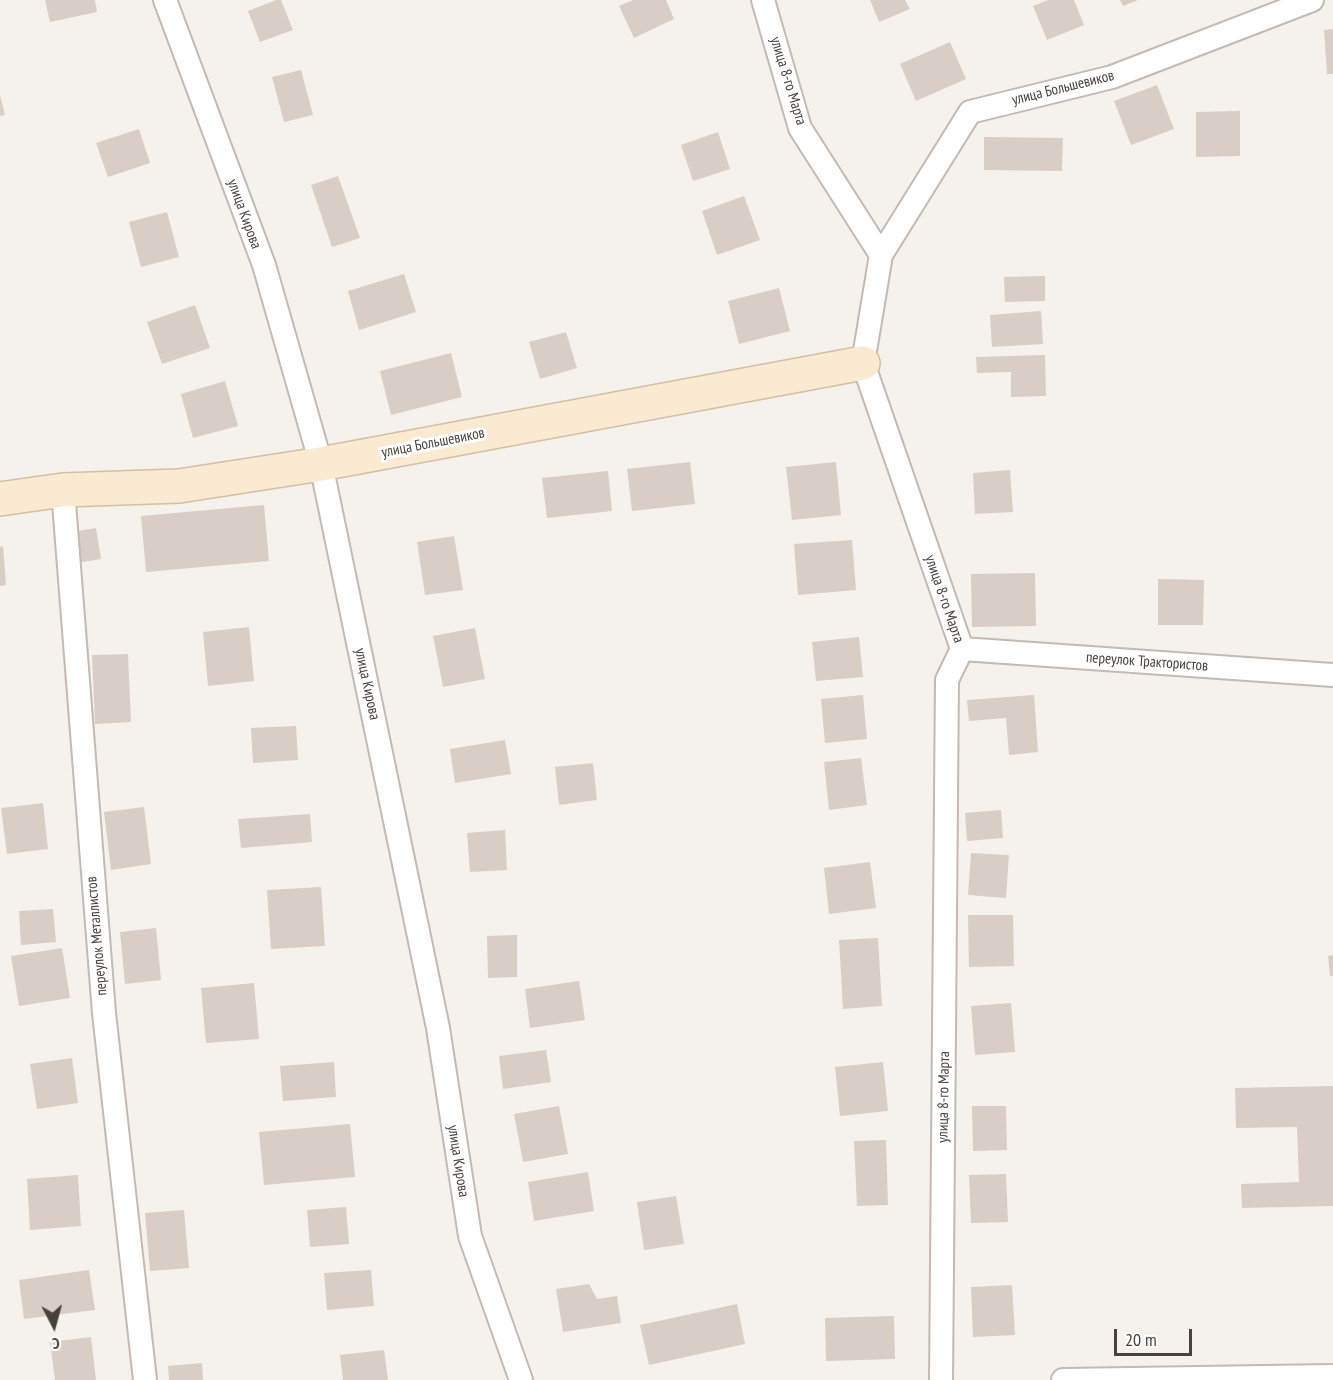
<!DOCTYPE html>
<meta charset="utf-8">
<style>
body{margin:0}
#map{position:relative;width:1333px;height:1380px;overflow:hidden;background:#f5f1ed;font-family:"PT Sans Narrow",sans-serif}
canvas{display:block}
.north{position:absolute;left:24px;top:1296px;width:60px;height:60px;-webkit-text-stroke:4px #fff;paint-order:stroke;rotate:174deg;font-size:16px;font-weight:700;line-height:24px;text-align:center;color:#49413b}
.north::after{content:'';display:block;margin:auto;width:21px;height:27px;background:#49413b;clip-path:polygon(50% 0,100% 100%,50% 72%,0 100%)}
.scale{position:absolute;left:1114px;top:1329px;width:78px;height:27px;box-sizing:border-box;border:3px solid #49413b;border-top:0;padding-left:8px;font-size:18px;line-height:21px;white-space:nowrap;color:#49413b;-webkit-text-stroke:4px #fff;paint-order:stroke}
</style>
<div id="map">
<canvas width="1333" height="1380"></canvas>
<div class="north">С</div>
<div class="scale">20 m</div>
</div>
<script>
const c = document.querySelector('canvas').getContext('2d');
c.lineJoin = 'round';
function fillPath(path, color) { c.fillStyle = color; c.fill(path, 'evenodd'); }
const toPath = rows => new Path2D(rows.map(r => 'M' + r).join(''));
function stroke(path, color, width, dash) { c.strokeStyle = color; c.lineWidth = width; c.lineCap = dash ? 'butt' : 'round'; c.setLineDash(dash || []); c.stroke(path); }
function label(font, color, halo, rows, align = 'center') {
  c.font = font + ' "PT Sans Narrow",sans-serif'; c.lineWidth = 6; c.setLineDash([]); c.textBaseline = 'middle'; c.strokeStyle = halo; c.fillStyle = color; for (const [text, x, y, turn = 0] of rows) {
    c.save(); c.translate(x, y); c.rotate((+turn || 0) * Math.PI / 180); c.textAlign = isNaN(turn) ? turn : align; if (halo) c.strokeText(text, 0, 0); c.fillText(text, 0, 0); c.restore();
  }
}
fillPath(toPath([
 [45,0,95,0,97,12,50,22],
 [276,0,281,0,293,30,260,42,248,11],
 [633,0,666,0,674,19,634,38,619,6],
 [870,0,905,0,910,9,879,22],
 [1048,0,1074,0,1084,25,1047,40,1033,6],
 [1120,0,1138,0,1123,6],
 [1333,29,1333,74,1327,74,1324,30],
 [950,42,966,79,916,101,900,64],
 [301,70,313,115,284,122,272,77],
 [1157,85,1174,129,1131,145,1114,101],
 [0,95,5,115,0,116],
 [1240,111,1240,156,1196,157,1196,112],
 [139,129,150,163,108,177,96,143],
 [718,132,730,169,693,181,681,145],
 [984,137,1063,138,1062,171,984,170],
 [338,176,360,238,332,247,311,185],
 [744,196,760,240,717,255,702,211],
 [167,212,179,257,141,267,129,222],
 [404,274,416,312,359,330,348,291],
 [1045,276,1045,301,1005,302,1004,277],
 [779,288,790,331,739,344,728,301],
 [195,305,210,348,162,364,147,322],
 [1041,311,1043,344,992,347,990,315],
 [566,332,577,368,540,379,529,342],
 [451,353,462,397,391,415,380,371],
 [1045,355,1046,396,1011,397,1011,372,977,373,976,357],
 [225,381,238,426,193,438,181,394],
 [690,462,695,504,632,511,627,469],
 [836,462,841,515,792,520,786,467],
 [1010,470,1013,512,975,514,973,473],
 [608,471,612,511,547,518,542,478],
 [264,505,269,561,146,572,141,516],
 [96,528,101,559,77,563,72,532],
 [454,536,463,590,425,595,417,542],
 [852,540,856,590,798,595,794,544],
 [3,546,6,585,0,586,0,547],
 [1035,573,1036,626,972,627,971,574],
 [1158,579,1204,580,1203,625,1158,625],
 [249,627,254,681,208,686,203,632],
 [475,628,485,679,443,687,433,636],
 [859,637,863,677,816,681,812,642],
 [128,654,131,722,95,724,92,655],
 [863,695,867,739,825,743,821,699],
 [1034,695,1038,752,1009,755,1006,718,969,721,967,700],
 [296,726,298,760,253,763,251,728],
 [505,740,511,774,455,783,450,749],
 [861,758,867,805,829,810,824,762],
 [593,763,597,800,559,805,555,767],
 [43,803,48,849,7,854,1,808],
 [144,807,151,864,111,870,104,812],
 [1001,810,1003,838,967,841,965,813],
 [310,814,312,842,241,848,238,819],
 [505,830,507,870,470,872,467,833],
 [971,853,1009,855,1006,898,968,895],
 [870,862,876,908,829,914,824,868],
 [321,887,325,946,271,949,267,890],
 [53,909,56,942,21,945,19,911],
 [968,915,1013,915,1014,966,969,967],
 [156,928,161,980,125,984,120,932],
 [517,935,517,977,488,978,487,936],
 [878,938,882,1006,843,1009,839,940],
 [62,948,70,998,19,1006,11,956],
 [1333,955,1333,976,1330,976,1328,956],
 [579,981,585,1020,530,1028,525,989],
 [254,983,259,1039,206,1043,201,988],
 [1011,1003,1015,1052,975,1055,971,1006],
 [546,1050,551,1082,503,1089,499,1056],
 [72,1058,78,1103,37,1109,30,1064],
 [334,1062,336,1097,283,1101,280,1066],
 [883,1062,888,1111,840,1116,835,1067],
 [1333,1086,1333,1206,1242,1208,1241,1184,1299,1182,1297,1127,1236,1128,1235,1088],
 [559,1106,568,1154,523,1162,514,1114],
 [972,1106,1006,1106,1007,1150,973,1151],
 [350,1124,355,1177,264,1185,259,1132],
 [886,1140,888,1205,857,1206,854,1141],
 [588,1172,594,1211,534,1221,528,1182],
 [1006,1174,1008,1222,971,1223,969,1175],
 [78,1175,81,1226,30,1230,27,1179],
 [676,1196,684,1244,644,1250,637,1202],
 [346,1207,349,1244,310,1247,307,1210],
 [184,1210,189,1268,150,1271,145,1213],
 [89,1270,95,1310,24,1319,19,1280],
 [371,1270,374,1306,327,1310,324,1273],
 [589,1284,597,1299,617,1296,621,1323,563,1332,556,1289],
 [1012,1285,1015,1335,973,1337,971,1287],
 [737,1304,745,1344,649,1365,640,1325],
 [894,1316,895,1359,826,1361,825,1318],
 [91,1337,96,1380,55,1380,50,1342],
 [384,1350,388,1380,343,1380,340,1355],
 [202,1363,203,1380,169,1380,168,1366]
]), '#d9cec6');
const street = toPath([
 [165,0,264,265,321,464,438,1028,470,1236,521,1380],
 [763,0,800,128,881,255,863,363,962,649,947,680,941,1380],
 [881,255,970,112,1112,77,1312,0],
 [63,490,104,1013,145,1380],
 [962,649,1333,675],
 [1063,1380,1333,1376]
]);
const secondary = toPath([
 [0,499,63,490,179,486,321,464,863,363]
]);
stroke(street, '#c3bab3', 26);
stroke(secondary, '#d3bfa3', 36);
stroke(street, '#fff', 22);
stroke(secondary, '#faead2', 33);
label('15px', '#49413b', '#fff', [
 ["улица 8-го Марта",788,81,73],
 ["улица Большевиков",1063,88,-14],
 ["улица Кирова",244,214,70],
 ["улица Большевиков",433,443,-11],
 ["улица 8-го Марта",944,599,71],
 ["переулок Трактористов",1147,662,4],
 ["улица Кирова",367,684,78],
 ["переулок Металлистов",97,936,-95],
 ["улица 8-го Марта",944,1097,-89],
 ["улица Кирова",458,1161,81]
]);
</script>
